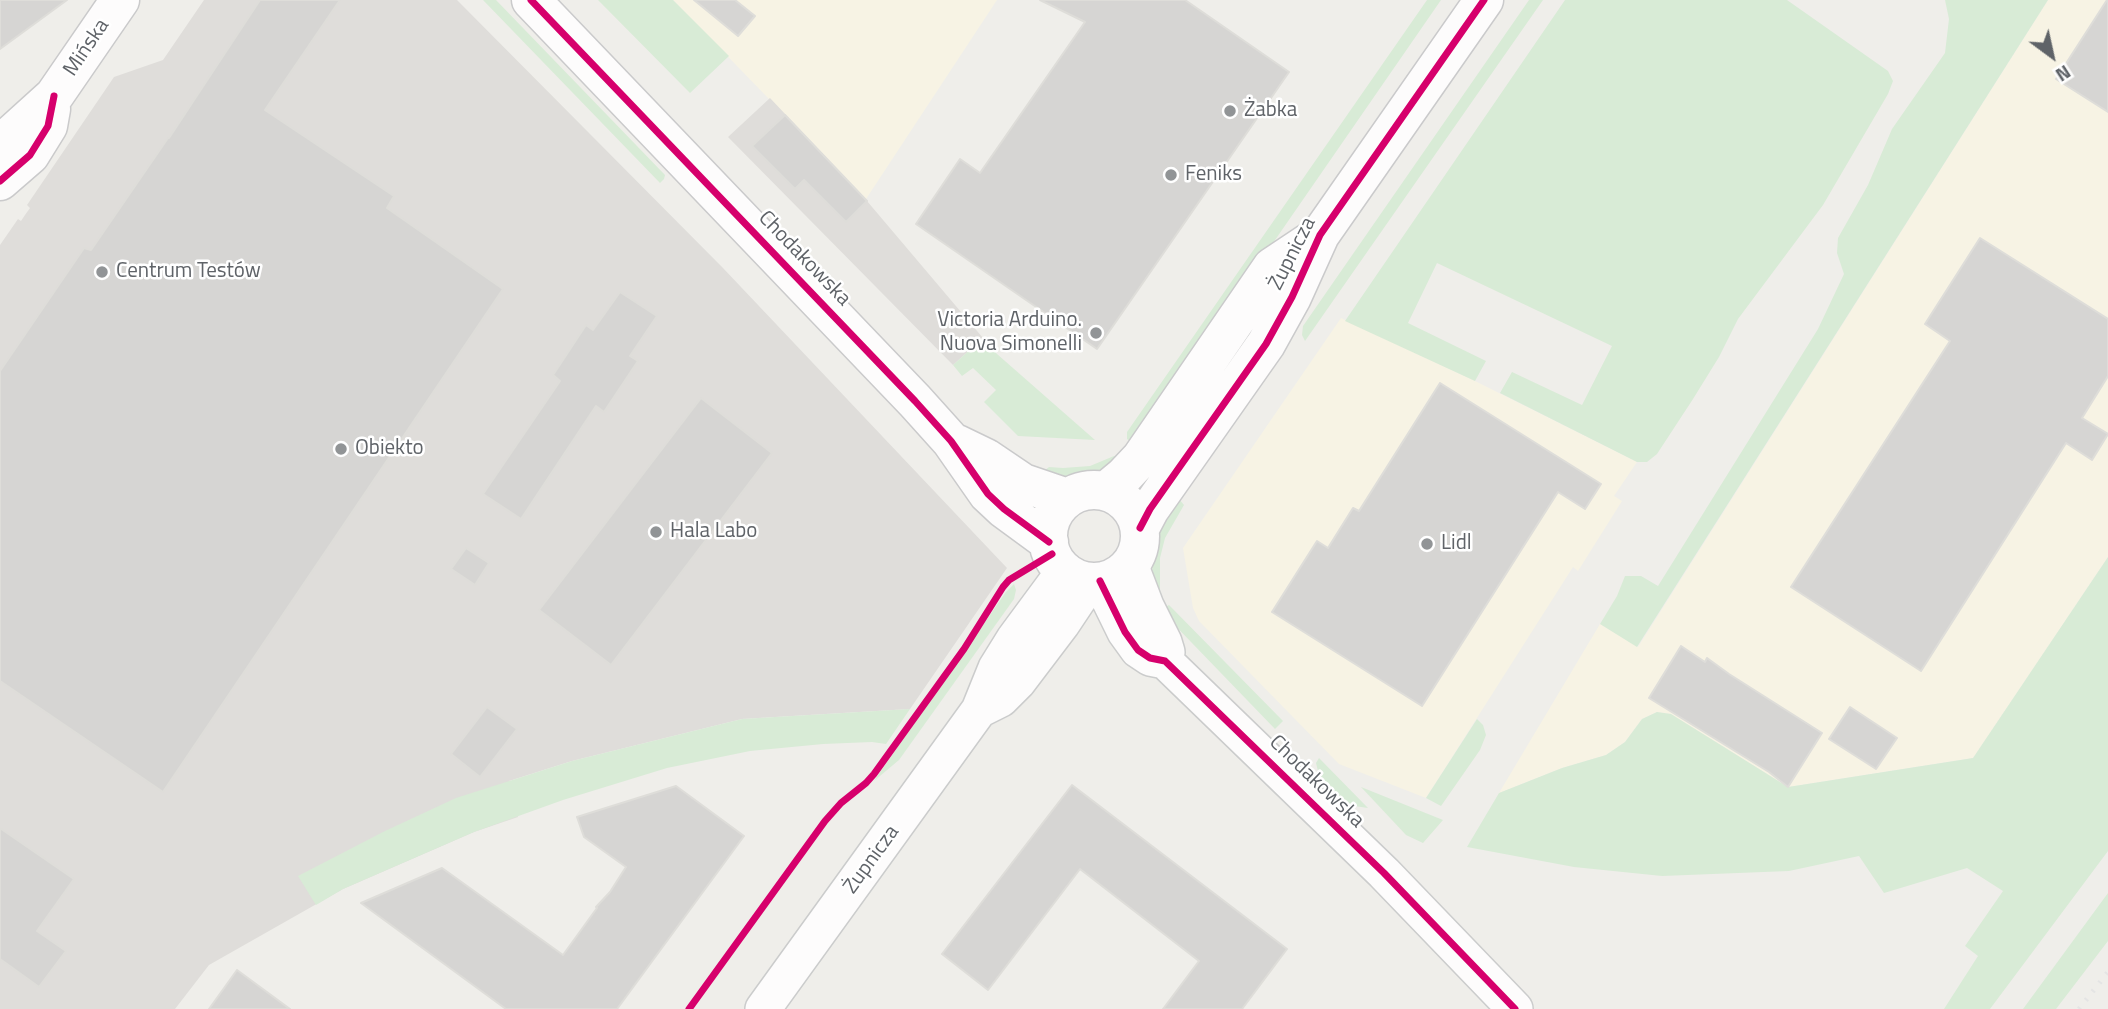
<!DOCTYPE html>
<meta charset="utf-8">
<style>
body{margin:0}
#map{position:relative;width:2108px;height:1009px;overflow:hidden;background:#efeeea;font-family:"Titillium Web",sans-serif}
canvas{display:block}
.north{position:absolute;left:2017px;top:21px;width:70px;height:70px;-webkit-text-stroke:5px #fff;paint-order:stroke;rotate:147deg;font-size:19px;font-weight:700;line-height:28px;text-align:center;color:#5f6368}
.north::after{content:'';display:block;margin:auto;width:24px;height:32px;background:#5f6368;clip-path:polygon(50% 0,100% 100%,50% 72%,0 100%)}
</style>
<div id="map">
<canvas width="2108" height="1009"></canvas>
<div class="north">N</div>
</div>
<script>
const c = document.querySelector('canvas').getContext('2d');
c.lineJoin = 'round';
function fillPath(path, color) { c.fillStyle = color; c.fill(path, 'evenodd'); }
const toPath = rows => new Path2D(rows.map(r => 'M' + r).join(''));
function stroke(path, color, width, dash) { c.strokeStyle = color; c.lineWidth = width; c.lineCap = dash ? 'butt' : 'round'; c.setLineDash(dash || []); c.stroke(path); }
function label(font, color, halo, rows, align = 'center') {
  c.font = font + ' "Titillium Web",sans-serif'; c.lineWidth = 5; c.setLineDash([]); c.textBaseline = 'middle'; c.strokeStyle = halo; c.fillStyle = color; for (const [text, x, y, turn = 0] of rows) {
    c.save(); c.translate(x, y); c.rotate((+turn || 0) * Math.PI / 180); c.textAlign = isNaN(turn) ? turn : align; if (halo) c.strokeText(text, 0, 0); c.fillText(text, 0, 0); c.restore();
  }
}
fillPath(toPath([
 [673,0,997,0,866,199],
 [2048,0,2108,0,2108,557,1984,742,1973,758,1788,787,1671,714,1657,712,1642,719,1625,742,1606,755,1562,768,1499,793,1600,624,1638,647],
 [1341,318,1475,381,1637,462,1614,496,1622,501,1578,571,1573,567,1426,798,1339,764,1199,621,1193,608,1183,548]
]), '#f7f3e4');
fillPath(toPath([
 [204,0,457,0,723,268,1007,568,910,709,742,719,572,761,509,781,518,817,474,832,343,889,209,965,175,1009,0,1009,0,245,18,219,21,221,25,215,30,208,27,205,114,77,163,60],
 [770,98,867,201,983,338,953,365,728,137]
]), '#dfddda');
fillPath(toPath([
 [483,0,496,0,665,175,664,179,660,183],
 [598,0,673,0,729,56,690,93],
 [1427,0,1441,0,1134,444,1127,439,1127,432],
 [1529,0,1543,0,1305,341,1302,335,1303,326],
 [1565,0,1787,0,1888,71,1893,81,1888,94,1823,205,1738,319,1719,357,1693,399,1657,454,1647,462,1637,462,1500,393,1512,372,1582,405,1612,346,1437,263,1408,323,1486,361,1475,381,1345,321],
 [1945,0,2048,0,1637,647,1600,624,1617,596,1625,576,1641,576,1658,586,1818,329,1844,274,1837,253,1838,238,1868,185,1892,129,1945,53,1949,19],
 [983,338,997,354,1095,440,1018,436,984,402,996,390,973,368,962,376,953,365],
 [1114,456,1119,457,1107,469,1094,473,1068,477,1043,472,1049,467,1063,468,1090,466],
 [1179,499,1184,505,1165,538,1160,558,1160,589,1153,593,1152,560,1155,543,1159,530],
 [2108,557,2108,851,1990,1009,1944,1009,1978,956,1965,946,2003,891,1967,868,1884,893,1859,856,1789,871,1662,876,1574,867,1467,847,1499,793,1562,768,1606,755,1625,742,1642,719,1657,712,1671,714,1788,787,1973,758],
 [1014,584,1016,590,1014,599,899,760,874,781,1006,592],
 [1169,605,1283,721,1275,729,1164,614,1161,609],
 [910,709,886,744,872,742,823,744,750,751,667,768,563,800,474,832,343,889,316,905,298,876,385,831,456,798,572,761,742,719],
 [1477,719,1483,725,1486,735,1480,750,1441,806,1426,798],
 [1319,758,1368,808,1348,805,1319,775,1316,763],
 [1361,787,1443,820,1423,843,1406,835],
 [2108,893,2108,941,2056,1009,2023,1009]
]), '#d8ebd6');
const building = toPath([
 [0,0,67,0,0,49,0,0],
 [260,0,340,0,265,110,394,196,387,208,503,289,163,792,0,681,0,371,84,248,91,250,168,138,169,138,260,0],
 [694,0,735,0,755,16,738,36,694,0],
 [1040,0,1185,0,1289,72,1097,349,916,224,960,159,980,173,1085,22,1040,0],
 [2107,0,2108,0,2108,112,2056,79,2107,0],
 [785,115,867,201,846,222,804,180,795,189,752,146,785,115],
 [1980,238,2108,319,2108,376,2082,418,2108,434,2092,460,2066,443,1921,671,1791,587,1950,341,1925,324,1980,238],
 [620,292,657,316,630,356,638,361,604,412,596,406,521,519,483,494,560,381,553,375,586,325,593,330,620,292],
 [1440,383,1601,484,1585,509,1558,492,1422,706,1272,612,1317,541,1328,548,1353,508,1359,511,1440,383],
 [701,398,772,453,611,665,539,610,701,398],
 [466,548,489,563,475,585,451,569,466,548],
 [1681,646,1705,662,1707,658,1729,674,1822,733,1788,787,1769,772,1649,698,1681,646],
 [487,707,517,729,480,777,451,754,487,707],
 [1850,707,1897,738,1876,769,1829,739,1850,707],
 [1072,785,1287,949,1242,1009,1163,1009,1199,961,1080,869,988,990,942,954,1072,785],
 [676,786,744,836,617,1009,506,1009,361,903,442,868,563,955,597,908,596,907,610,892,626,867,584,837,577,817,676,786],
 [0,828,74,879,37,931,66,951,39,987,0,959,0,828],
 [237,970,290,1009,209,1009,237,970]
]);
fillPath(building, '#d6d5d3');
stroke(building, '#deddd9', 2);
const street = toPath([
 [1130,564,1146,606,1164,642,1167,652,1165,661],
 [1100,581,1125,632,1138,650,1150,658,1165,661,1384,873,1515,1009],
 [979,710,1001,699,1018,682,1062,624,1090,582],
 [763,1009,979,710,996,668,1014,639,1065,570]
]);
const secondary = toPath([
 [531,0,915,401,951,441,988,494,1004,509,1049,542],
 [0,145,54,96,120,0],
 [0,181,30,155,48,126,51,109],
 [957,444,986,458,1023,483,1067,498],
 '1048 536a46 46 0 1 1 92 0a46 46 0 1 1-92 0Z',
 [1106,491,1124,476,1141,458,1272,267,1320,235],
 [1140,528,1150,509,1266,344,1292,297,1320,235,1484,0]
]);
stroke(street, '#cbcccc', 38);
stroke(secondary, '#cacacb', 41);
stroke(street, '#fdfcfc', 35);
stroke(secondary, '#fdfcfc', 38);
stroke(toPath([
 [2079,1009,2108,972]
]), '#e4e4e4', 5, [2, 9]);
stroke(toPath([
 [531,0,915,401,951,441,988,494,1004,509,1049,542],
 [0,181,30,155,48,126,54,96],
 [1140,528,1150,509,1266,344,1292,297,1320,235,1484,0],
 [1100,581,1125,632,1138,650,1150,658,1165,661,1384,873,1515,1009],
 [689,1009,825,821,841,803,866,783,874,774,964,649,1003,587,1009,580,1052,554]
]), '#d6006c', 7);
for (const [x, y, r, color] of [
 [1230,111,7,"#919496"],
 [1171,175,7,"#919496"],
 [102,272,7,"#919496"],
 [1096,333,7,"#919496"],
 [341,449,7,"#919496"],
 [656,532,7,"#919496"],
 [1427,544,7,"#919496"]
]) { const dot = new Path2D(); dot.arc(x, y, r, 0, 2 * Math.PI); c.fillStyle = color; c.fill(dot); stroke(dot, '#fff', 2.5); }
label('21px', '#5f6368', '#fff', [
 ["Mińska",87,48,-56],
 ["Żupnicza",1293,254,-63],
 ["Chodakowska",804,259,46],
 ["Chodakowska",1316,782,44],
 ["Żupnicza",872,860,-54]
]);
label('21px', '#5f6368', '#fff', [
 ["Żabka",1244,111],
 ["Feniks",1185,175],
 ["Centrum Testów",116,272],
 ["Victoria Arduino.",1082,321,"right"],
 ["Nuova Simonelli",1082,345,"right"],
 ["Obiekto",355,449],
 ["Hala Labo",670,532],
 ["Lidl",1441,544]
], 'left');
</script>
